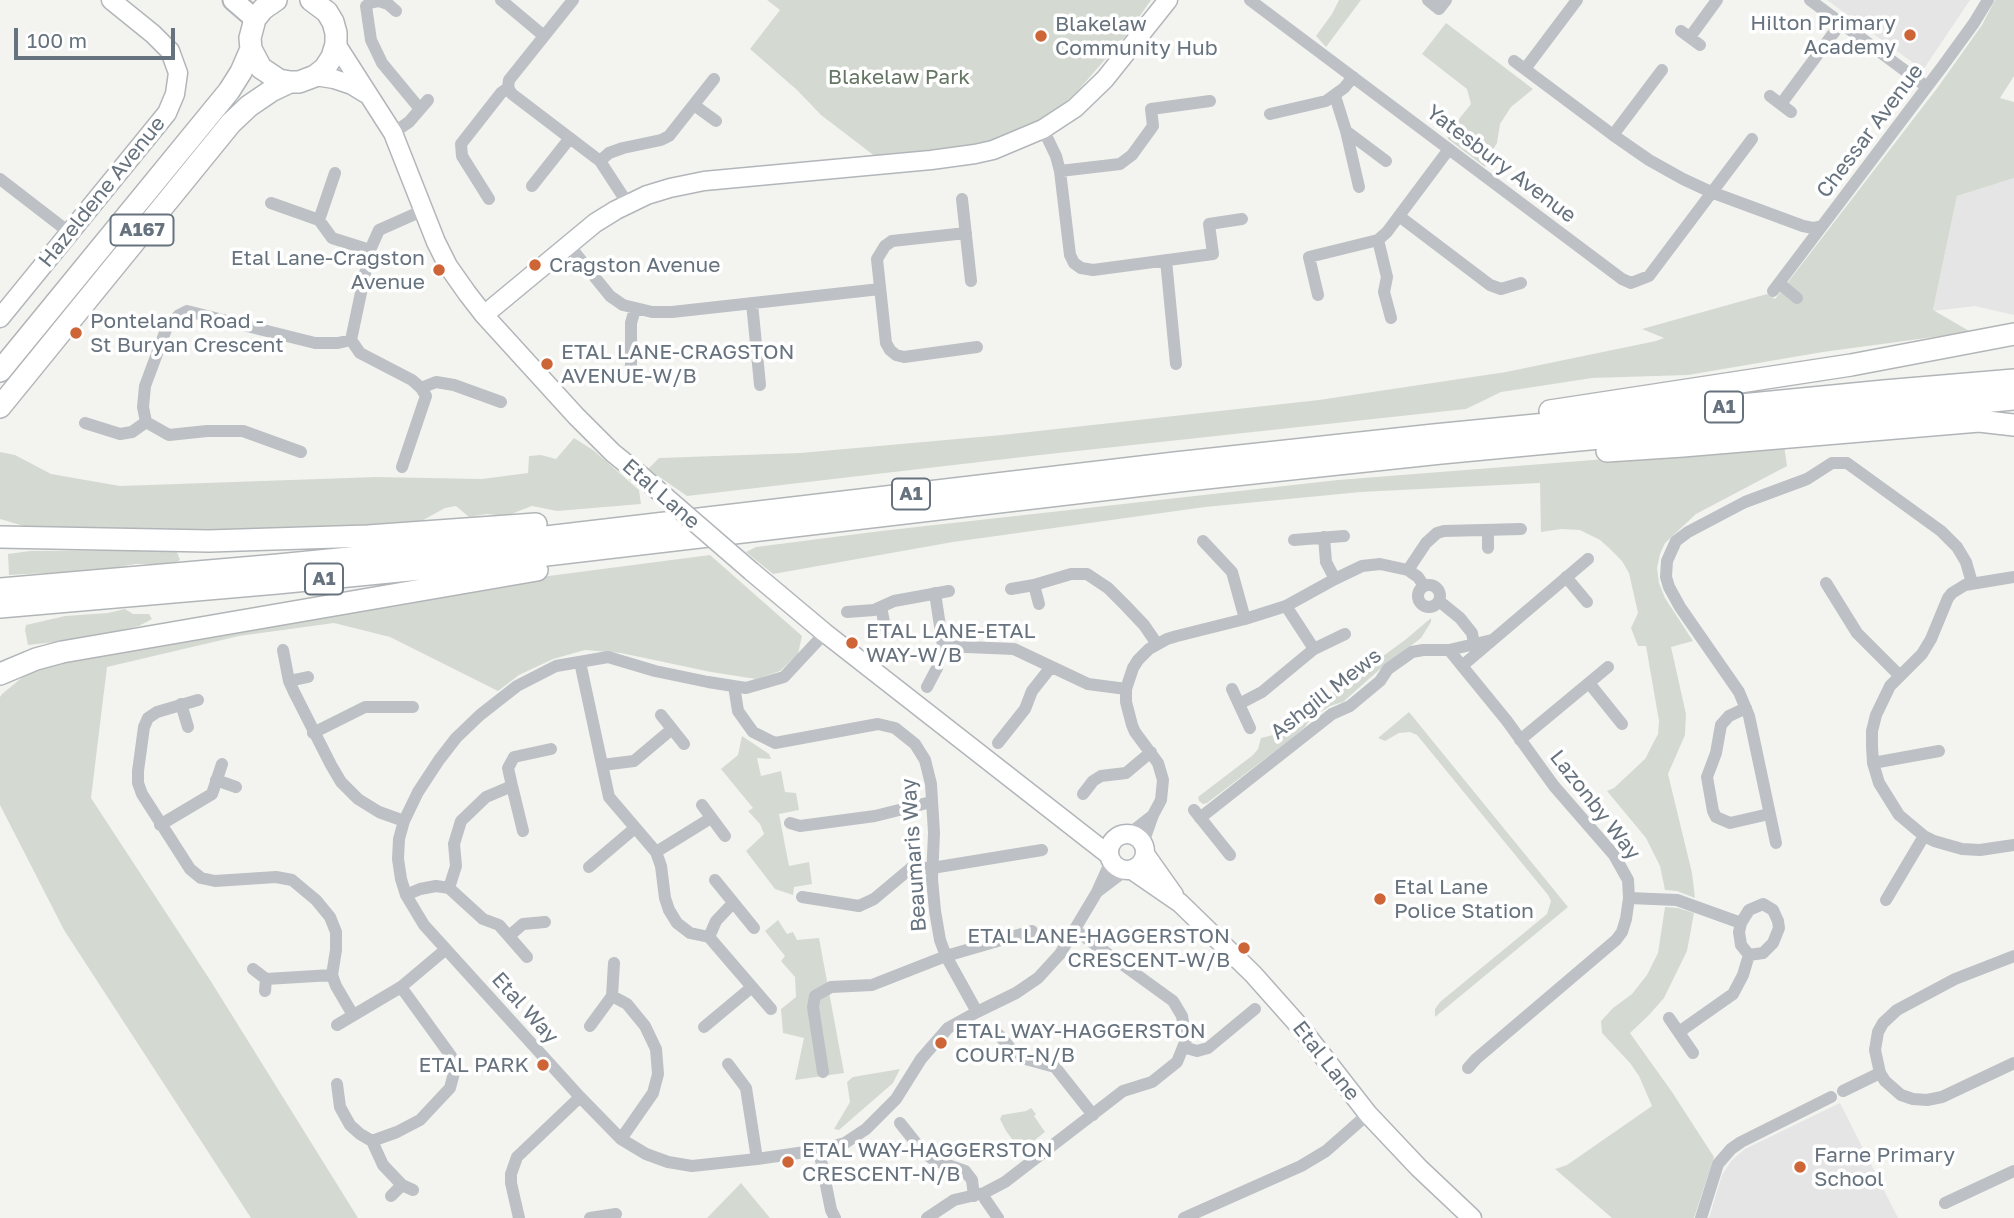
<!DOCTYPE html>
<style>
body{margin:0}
#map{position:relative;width:2014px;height:1218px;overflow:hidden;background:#f3f4f0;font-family:"Golos Text",sans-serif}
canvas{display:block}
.scale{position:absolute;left:14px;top:28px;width:161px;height:32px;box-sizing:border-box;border:4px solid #66727e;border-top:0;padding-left:9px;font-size:21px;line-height:24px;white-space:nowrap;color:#66727e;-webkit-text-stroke:5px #fff;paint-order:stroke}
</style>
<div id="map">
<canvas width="2014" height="1218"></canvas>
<div class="scale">100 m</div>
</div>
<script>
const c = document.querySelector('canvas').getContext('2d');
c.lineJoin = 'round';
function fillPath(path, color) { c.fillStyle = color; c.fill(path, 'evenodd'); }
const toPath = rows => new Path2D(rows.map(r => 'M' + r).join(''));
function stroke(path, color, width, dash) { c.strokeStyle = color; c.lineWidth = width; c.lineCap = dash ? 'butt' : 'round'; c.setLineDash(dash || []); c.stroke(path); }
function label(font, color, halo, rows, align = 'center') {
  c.font = font + ' "Golos Text",sans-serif'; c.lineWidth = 7; c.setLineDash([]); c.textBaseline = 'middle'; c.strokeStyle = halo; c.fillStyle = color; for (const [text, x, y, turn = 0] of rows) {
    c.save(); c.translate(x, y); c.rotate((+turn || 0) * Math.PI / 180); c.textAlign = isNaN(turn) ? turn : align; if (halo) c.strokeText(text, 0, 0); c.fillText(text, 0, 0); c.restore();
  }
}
fillPath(toPath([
 [1827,0,1970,0,1923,70],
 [2014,178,2014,315,1975,306,1933,311,1957,196],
 [1840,1103,1898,1218,1709,1218,1722,1175,1732,1160,1745,1149]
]), '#e4e5e4');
fillPath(toPath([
 [767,0,1151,0,1128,33,1075,94,1048,117,999,140,973,145,876,157,821,115,797,90,750,49,780,10],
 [1339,0,1361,0,1326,47,1316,36,1332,14],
 [1995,0,2014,0,2014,76,2000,98,2014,102,2014,178,1957,196,1933,310,1971,332,1823,352,1688,375,1592,378,1501,392,1466,409,1040,455,687,496,648,469,659,458,800,453,1002,435,1319,400,1506,372,1656,341,1664,338,1642,329,1767,294,1775,299,1938,87,1982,25],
 [1446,23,1533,89,1511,107,1500,124,1497,143,1490,154,1485,167,1448,139,1447,134,1471,104,1467,89,1422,54],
 [574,438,593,450,639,490,641,504,557,511,532,506,506,516,487,514,469,517,456,506,445,508,416,524,224,532,31,528,0,519,0,452,15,455,51,474,120,486,376,477,482,479,528,473,529,456,541,455,556,459],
 [1784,445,1787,466,1696,514,1665,543,1660,554,1657,568,1659,583,1665,598,1693,641,1671,647,1686,714,1685,735,1668,774,1692,873,1695,898,1677,891,1665,890,1660,866,1646,838,1607,791,1614,788,1645,759,1658,734,1659,721,1646,646,1638,646,1631,628,1638,613,1629,573,1622,561,1609,548,1600,540,1580,530,1561,529,1541,532,1540,483,1361,492,1205,507,953,542,773,574,746,552,756,547,881,531,1338,480],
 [146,550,177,552,180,560,173,564,135,564,104,570,9,575,8,554,30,551],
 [710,555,802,636,798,654,780,671,756,679,711,672,621,653,585,650,553,659,519,675,498,691,390,637,334,623,239,636,107,667,91,798,212,983,358,1218,251,1218,64,930,0,805,0,697,2,694,29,672,73,658,533,578],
 [125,609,133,614,149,614,152,619,139,626,114,632,55,642,28,645,25,630,26,625,65,616,108,613],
 [1431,618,1431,622,1421,638,1379,670,1343,702,1330,706,1310,719,1305,727,1287,742,1207,803,1203,804,1199,801,1198,797,1253,755,1258,749,1261,738,1273,735,1279,736,1312,708,1405,640],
 [1409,712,1568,907,1435,1017,1435,1009,1440,1002,1547,914,1551,901,1548,895,1417,735,1410,732,1399,733,1385,741,1378,738],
 [742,736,769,754,771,759,757,758,761,776,781,771,785,792,796,793,799,810,779,814,789,866,809,862,812,884,794,887,793,895,775,889,746,851,764,834,760,824,748,811,753,808,721,769,738,755],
 [1665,907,1678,908,1694,913,1687,951,1664,998,1649,1015,1630,1033,1672,1092,1714,1157,1694,1218,1612,1218,1555,1169,1567,1165,1652,1106,1639,1076,1630,1063,1602,1033,1601,1021,1613,1008,1632,994,1647,975,1658,953],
 [778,920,787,934,793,932,797,940,819,938,844,1073,795,1080,804,1038,783,1033,781,1009,796,997,795,977,781,961,785,956,765,931],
 [900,1069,893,1083,839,1130,834,1129,850,1102,847,1082,853,1077],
 [1031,1108,1036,1114,1034,1116,1045,1132,1021,1151,1006,1131,1000,1119,1002,1115,1026,1111],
 [741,1183,770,1218,707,1218]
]), '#d4dad2');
const secondary = toPath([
 [336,44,393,133,436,242,448,266,467,293,484,315,576,416,613,453,639,474],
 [315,76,334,79,352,85,365,93],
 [484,315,595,223,616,210,647,195,670,188,704,181,931,160,975,154,993,150,1043,129,1075,108,1105,79,1168,0],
 [0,318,167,113,175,94,178,73,170,51,153,34,111,0],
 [751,571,825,633,1109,855],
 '1109 852a18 18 0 1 1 36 0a18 18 0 1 1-36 0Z',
 [1145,854,1174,895],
 [1132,870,1180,903,1253,974,1301,1028,1368,1114,1419,1168,1472,1218]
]);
const primary = toPath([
 [233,0,255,19]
]);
const highway = toPath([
 [276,0,263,9,255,19,250,38,251,49,261,68,279,80,290,82,299,82,315,76,325,68,332,57,336,44,336,33,333,22,327,12,311,0],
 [0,371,229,91,241,72,251,49],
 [0,407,231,123,249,106,271,91,290,82],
 [1550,411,1851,365,2014,334],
 [1607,451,1683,446,1979,421,2014,425],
 [0,537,209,541,368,536,536,524],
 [0,589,278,565,461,547,1175,463,1434,435,1884,391,2014,380],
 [0,607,277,583,461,565,1178,481,1441,453,2014,399],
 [0,674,36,659,62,652,537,570]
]);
stroke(secondary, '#b2b6ba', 21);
stroke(primary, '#b1b4b8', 23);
stroke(highway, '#b2b5b8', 24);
stroke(toPath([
 [501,0,544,36],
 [1250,0,1622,279,1631,283,1649,276,1752,139],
 [1428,0,1439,9,1446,0],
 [1810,0,1927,87],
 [396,11,388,4,379,1,370,3,366,6,371,40,382,63,420,109],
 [1681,31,1700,45],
 [1690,37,1717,0],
 [1514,61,1613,135,1649,160,1683,179,1711,192,1803,226,1813,228,1822,226],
 [1525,69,1577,0],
 [508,88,512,94,600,161,628,204],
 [1335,96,1346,131,1359,187],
 [1770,96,1791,112],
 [1781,104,1841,23],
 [694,105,716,121],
 [1270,114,1326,101,1344,88,1353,77],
 [1043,129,1056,156,1060,171,1070,255,1074,263,1081,268,1093,270,1213,254,1209,224,1242,219],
 [1346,131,1386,161],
 [393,133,409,122,428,100],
 [1613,135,1662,70],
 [600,161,609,153,623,148,661,140,669,136,714,79],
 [1060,171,1120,164,1132,155,1153,126,1151,109,1210,101],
 [0,179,70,233],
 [532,186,570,138],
 [489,199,462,156,461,144,501,93,508,88,509,80,573,0],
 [962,199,971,281],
 [271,203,319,220,332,238,370,250],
 [1399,216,1490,285,1501,289,1521,283],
 [319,220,335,173],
 [966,233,892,241,885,246,877,259,886,343,890,350,896,355,904,357,977,347],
 [1378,240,1387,277,1384,292,1391,318],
 [568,244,610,296,623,305,652,312,672,312,880,289],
 [1166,260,1176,364],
 [1779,283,1797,298],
 [1773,291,1942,67,1974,23,1988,0],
 [1318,295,1309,257,1378,240,1387,232,1449,149],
 [752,303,760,385],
 [631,369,631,323,635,309],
 [421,388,436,382,454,385,501,402],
 [85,423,120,434,132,432,146,422],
 [301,452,243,431,207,431,169,435,146,422,143,407,145,386,167,327,179,315,187,311,315,343,338,343,351,340],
 [402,467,426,396,421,388,412,380,360,353,351,340,370,250,379,230,424,210],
 [1324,537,1326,562,1335,579],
 [1294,540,1344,536],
 [1203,541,1232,572,1245,619],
 [1488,548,1488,530],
 [1408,570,1426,543,1437,533,1444,531,1521,529],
 [1566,577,1587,602],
 [2014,577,1965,585,1952,593,1948,598,1931,639,1922,654,1890,686,1876,715,1872,731,1872,746,1873,763,1879,783,1899,815,1924,836,1934,841,1962,849,1980,850,2014,845],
 [1826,583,1857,633,1899,675],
 '1418 596a11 11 0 1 1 22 0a11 11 0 1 1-22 0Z',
 [1034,585,1039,604],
 [1011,589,1034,585,1071,574,1087,574,1108,588,1125,605,1144,625,1157,644],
 [935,593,943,646,1014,649,1088,684,1126,689],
 [1439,601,1460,618,1472,633,1474,644],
 [1286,606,1314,649],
 [881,607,885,627],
 [847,612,874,610,894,601,949,591],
 [825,633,784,677,746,688,708,682,655,671,608,657,556,666,517,686,480,715,456,738,439,760,418,792,404,821,399,839,398,859,401,879,406,895,424,925,580,1097,621,1139,646,1154,668,1162,692,1166,757,1159,819,1150,845,1143,866,1129,896,1099,921,1059,948,1028,977,1012,1016,993,1038,978,1060,954,1097,892,1111,861],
 [283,650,289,681,294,692,331,765,341,782,358,799,379,812,404,821],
 [1449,650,1507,721,1554,786,1614,855,1628,880,1629,898,1626,919,1622,932,1616,940,1476,1059,1468,1068],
 [580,662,609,797,656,852,661,866,665,898,669,910,677,923,690,933,709,937,771,1009],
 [1462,666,1588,559],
 [289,681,308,677],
 [1589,683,1622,724],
 [734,686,738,711,753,732,775,743,878,724,895,728,915,744,925,760,931,784,934,833,932,879,935,911,940,940,946,956,977,1012],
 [927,687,937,668,943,646],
 [1232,689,1250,728],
 [198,700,157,712,148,718,144,727,138,771,138,783,142,794,190,869,201,878,215,881,276,877,292,880,316,900,330,917,336,932,336,950,332,975,336,986,353,1015],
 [181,704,188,727],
 [1239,704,1262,692,1314,649,1345,634],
 [1746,708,1729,716,1721,725,1716,753,1707,777,1713,811,1716,817,1730,823,1769,814],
 [661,715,684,744],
 [313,733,365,707,413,707],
 [1520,740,1608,667],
 [998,743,1025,709,1032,691,1051,667],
 [1873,763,1939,751],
 [602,765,634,761,672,729],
 [216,780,236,787],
 [512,786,523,831],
 [1083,794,1093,781,1101,776,1126,773,1151,752],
 [702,805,725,836],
 [1194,810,1230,855],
 [1200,818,1332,714,1350,706,1380,681,1388,669,1412,652,1423,650,1449,650,1492,640],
 [790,823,800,826,875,816,931,802],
 [160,825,212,794,222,764],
 [1129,834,1152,816],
 [1143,843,1153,815,1161,800,1163,780,1158,763,1135,732,1132,725,1126,702,1126,689,1133,668,1138,660,1149,649,1167,639,1177,636,1245,619,1286,606,1335,579,1362,566,1380,564,1408,570,1418,577,1424,586],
 [1776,843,1749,716,1739,692,1680,607,1669,587,1666,577,1667,561,1676,541,1688,532,1745,502,1807,479,1832,463,1847,463,1941,531,1957,547,1966,562,1972,583],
 [656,852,711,818],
 [589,867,635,828],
 [715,880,754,928],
 [449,888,483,919,499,925,527,957],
 [1097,892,1126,870],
 [406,895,420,889,436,886,449,888,456,866,454,844,461,821,486,797,512,786,508,768,514,757,551,749],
 [802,897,859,906,874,899,911,868,932,868,1042,850],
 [1629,898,1677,900,1741,923,1739,932,1741,945,1749,955,1743,975,1733,994,1679,1032],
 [1886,900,1924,836],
 [1741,923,1749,910,1763,904,1773,910,1778,921,1779,928,1773,943,1763,953,1749,955],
 [509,936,523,924,545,922],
 [709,937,716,921,733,903],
 [2014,956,1955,979,1897,1010,1883,1023,1878,1032,1875,1050,1880,1073,1885,1081,1901,1095,1913,1099,1927,1100,1942,1097,2014,1063],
 [253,969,266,979,265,991],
 [266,979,332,975],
 [612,996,614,963],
 [1669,1018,1693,1053],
 [337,1025,401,987,445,950],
 [590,1026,612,996,627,1004,645,1026,656,1049,658,1074,653,1093,621,1139],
 [704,1027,752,987],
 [999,1035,1018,1057,1055,1067,1093,1115],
 [1183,1047,1197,1051,1208,1048,1255,1009],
 [728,1064,746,1088,757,1159],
 [823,1072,813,1007,815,996,831,987,872,985,946,956,1032,931],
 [337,1084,340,1107,350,1125,360,1134,372,1141,397,1132,420,1120,450,1088,454,1073,451,1056,401,987],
 [1843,1091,1880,1073],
 [900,1123,924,1153,936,1161,965,1171,972,1180,974,1196],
 [372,1141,383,1165,402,1185],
 [819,1150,831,1210,835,1218],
 [984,1193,985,1199,998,1218],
 [391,1196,402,1185,413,1190],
 [1945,1203,2014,1171],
 [519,1218,511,1183,511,1174,517,1157,580,1097],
 [590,1218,616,1214],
 [927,1218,954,1200,984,1193,1005,1182,1123,1091,1152,1082,1177,1062,1186,1040,1182,1016,1173,1001,1075,930],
 [1184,1218,1301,1166,1326,1151,1368,1114],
 [1701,1218,1718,1164,1731,1149,1741,1142,1831,1097]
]), '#bdc0c4', 12);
stroke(secondary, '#fff', 18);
stroke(primary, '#fff', 19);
stroke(highway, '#fff', 21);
const secondaryBridge = toPath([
 [639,474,751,571]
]);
stroke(secondaryBridge, '#b2b6ba', 21, []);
stroke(secondaryBridge, '#fff', 18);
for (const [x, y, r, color] of [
 [1910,35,7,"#ce6536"],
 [1041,36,7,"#ce6536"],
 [535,265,7,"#ce6536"],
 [439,270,7,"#ce6536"],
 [76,333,7,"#ce6536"],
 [547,364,7,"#ce6536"],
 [852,643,7,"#ce6536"],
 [1380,899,7,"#ce6536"],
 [1244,948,7,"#ce6536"],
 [941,1043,7,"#ce6536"],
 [543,1065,7,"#ce6536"],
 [788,1162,7,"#ce6536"],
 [1800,1167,7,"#ce6536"]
]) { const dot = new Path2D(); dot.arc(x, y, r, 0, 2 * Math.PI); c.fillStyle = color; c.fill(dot); stroke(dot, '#fff', 2.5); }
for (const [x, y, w] of [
 [142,230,63],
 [1724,407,38],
 [911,494,38],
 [324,579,38]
]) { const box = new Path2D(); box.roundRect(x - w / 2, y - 15.5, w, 31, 5); c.fillStyle = '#fff'; c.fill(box); stroke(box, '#66727e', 2); }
label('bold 19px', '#66727e', null, [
 ["A167",142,230],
 ["A1",1724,407],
 ["A1",911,494],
 ["A1",324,579]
]);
label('21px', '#66727e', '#fff', [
 ["Hilton Primary",1896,23,"right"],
 ["Academy",1896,47,"right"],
 ["Blakelaw",1055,24],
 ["Community Hub",1055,48],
 ["Etal Lane-Cragston",425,258,"right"],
 ["Avenue",425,282,"right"],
 ["Cragston Avenue",549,265],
 ["Ponteland Road -",90,321],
 ["St Buryan Crescent",90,345],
 ["ETAL LANE-CRAGSTON",561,352],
 ["AVENUE-W/B",561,376],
 ["ETAL LANE-ETAL",866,631],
 ["WAY-W/B",866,655],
 ["Etal Lane",1394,887],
 ["Police Station",1394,911],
 ["ETAL LANE-HAGGERSTON",1230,936,"right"],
 ["CRESCENT-W/B",1230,960,"right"],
 ["ETAL WAY-HAGGERSTON",955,1031],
 ["COURT-N/B",955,1055],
 ["ETAL PARK",529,1065,"right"],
 ["ETAL WAY-HAGGERSTON",802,1150],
 ["CRESCENT-N/B",802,1174],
 ["Farne Primary",1814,1155],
 ["School",1814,1179]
], 'left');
label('21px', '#667664', '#fff', [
 ["Blakelaw Park",899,77]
]);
label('21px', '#66727e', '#fff', [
 ["Chessar Avenue",1870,131,-53],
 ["Yatesbury Avenue",1501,164,37],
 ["Hazeldene Avenue",102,192,-51],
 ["Etal Lane",661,494,41],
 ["Ashgill Mews",1326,694,-38],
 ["Lazonby Way",1595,805,52],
 ["Beaumaris Way",914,855,-94],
 ["Etal Way",525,1008,48],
 ["Etal Lane",1326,1061,52]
]);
</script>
